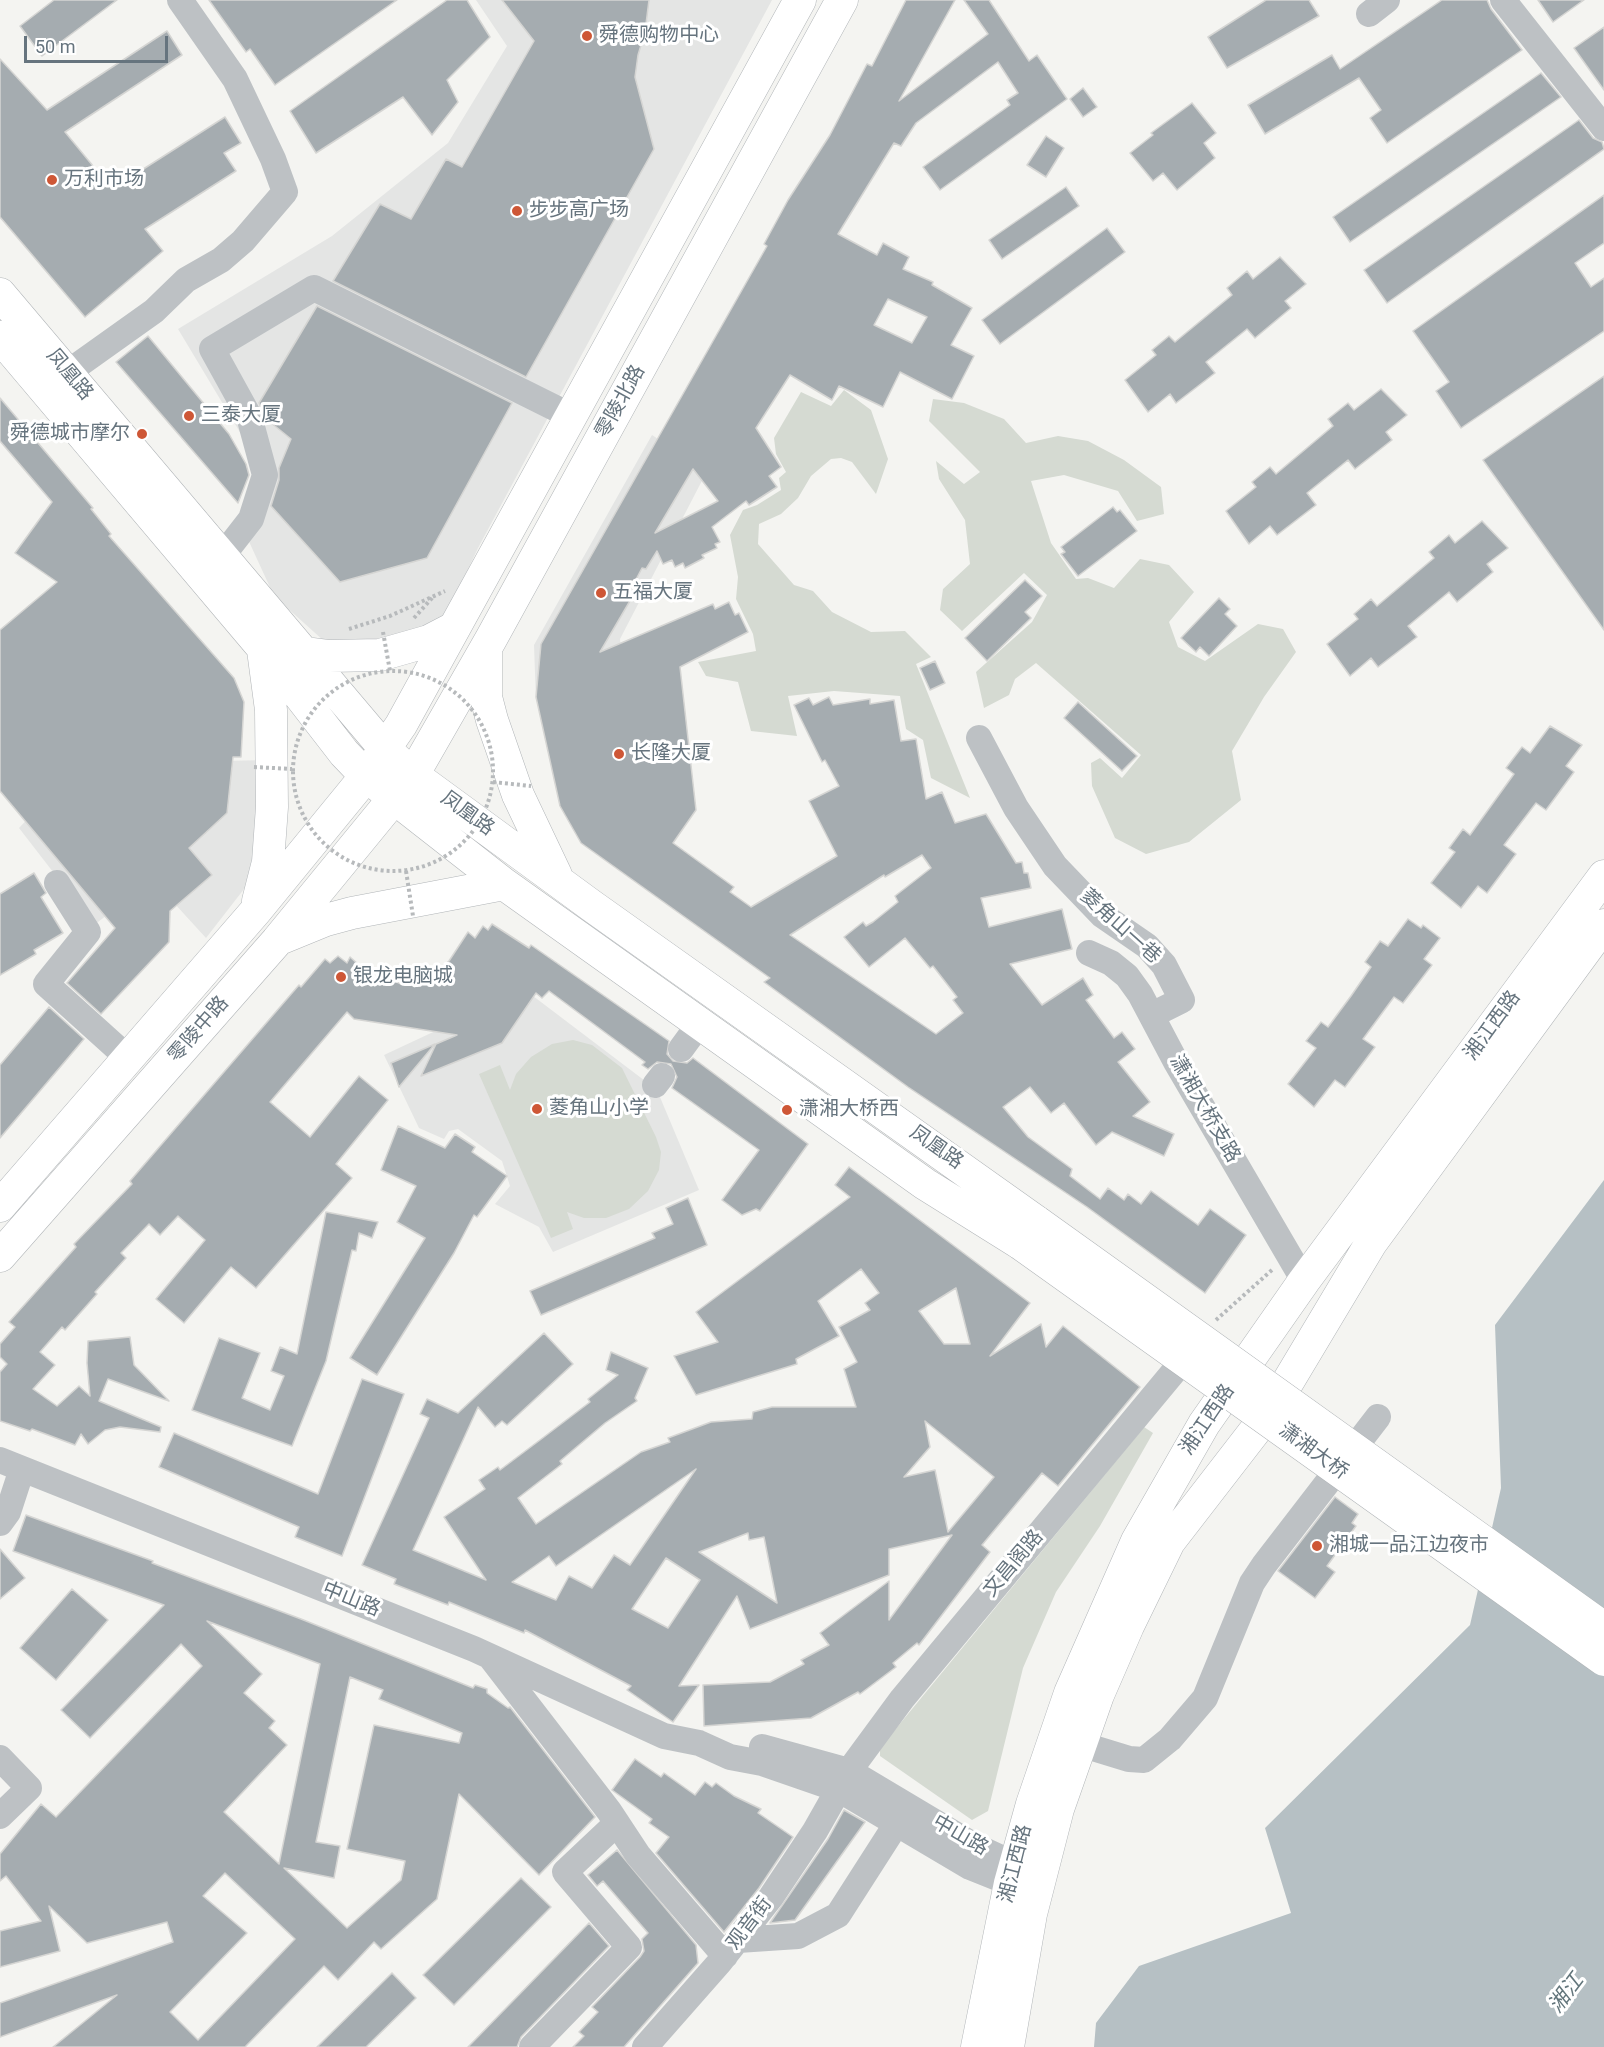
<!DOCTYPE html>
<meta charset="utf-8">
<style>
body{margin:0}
#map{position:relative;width:1604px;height:2047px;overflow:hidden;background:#f4f4f1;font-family:Roboto,sans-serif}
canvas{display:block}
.scale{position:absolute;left:24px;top:36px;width:144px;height:27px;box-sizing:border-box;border:3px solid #66747e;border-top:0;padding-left:8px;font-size:18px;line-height:21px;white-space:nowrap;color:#66747e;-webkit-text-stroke:4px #fff;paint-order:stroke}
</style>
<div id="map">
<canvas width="1604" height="2047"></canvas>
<div class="scale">50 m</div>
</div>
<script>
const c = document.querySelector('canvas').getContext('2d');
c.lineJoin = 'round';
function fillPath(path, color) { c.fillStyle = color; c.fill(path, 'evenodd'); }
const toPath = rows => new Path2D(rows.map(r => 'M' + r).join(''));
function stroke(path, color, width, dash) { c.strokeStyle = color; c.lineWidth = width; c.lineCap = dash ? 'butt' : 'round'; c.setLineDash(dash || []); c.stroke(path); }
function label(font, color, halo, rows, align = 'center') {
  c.font = font + ' Roboto,"Noto Sans SC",sans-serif'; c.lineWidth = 6; c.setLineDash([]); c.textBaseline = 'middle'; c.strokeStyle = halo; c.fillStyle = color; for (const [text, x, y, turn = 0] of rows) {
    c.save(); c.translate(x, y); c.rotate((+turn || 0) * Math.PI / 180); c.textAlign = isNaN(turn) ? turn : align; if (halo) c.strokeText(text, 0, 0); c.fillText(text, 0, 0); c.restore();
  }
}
fillPath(toPath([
 [476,0,772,0,478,548,445,618,406,641,324,641,274,596,240,522,268,479,178,329,332,236,448,143,507,46],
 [652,435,707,471,620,639,624,692,536,701,534,645],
 [0,685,223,761,267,760,251,880,206,938,153,880,94,925,19,828,36,810],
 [508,977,657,1090,699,1190,553,1252,539,1227,495,1204,510,1186,502,1161,458,1129,449,1131,444,1139,419,1128,384,1055,476,1012]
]), '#e4e5e4');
fillPath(toPath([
 [844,390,871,410,888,459,876,494,852,462,841,458,831,459,811,476,798,498,781,514,759,524,758,544,794,585,813,591,832,612,871,632,905,631,931,657,916,664,970,798,931,778,923,740,906,729,900,696,834,691,788,696,797,736,751,731,738,682,706,676,698,662,756,651,753,634,736,599,738,577,730,535,743,510,757,505,781,490,779,478,786,472,776,454,774,438,801,392,831,406],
 [933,399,964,403,1004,419,1026,443,1058,436,1088,441,1124,460,1161,487,1164,514,1137,521,1118,491,1064,475,1031,481,1051,543,1076,579,1088,578,1114,588,1140,559,1169,565,1194,592,1169,622,1178,647,1205,661,1258,624,1283,629,1296,652,1264,697,1232,751,1241,800,1189,842,1146,854,1115,838,1092,786,1091,763,1100,758,1122,778,1141,755,1036,663,1015,679,1009,695,984,708,976,672,1032,622,1047,595,1024,573,962,631,940,610,943,589,970,564,965,520,939,479,936,461,964,484,980,472,929,421],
 [573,1040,592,1045,622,1068,656,1137,661,1152,659,1170,648,1191,629,1209,606,1218,584,1218,567,1212,573,1229,551,1238,479,1074,500,1065,510,1090,516,1074,531,1057,552,1044],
 [1144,1427,1153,1433,1100,1526,1056,1592,1023,1668,988,1811,972,1820,880,1756,880,1748]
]), '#d5dad2');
fillPath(toPath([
 [1604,1180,1604,2047,1094,2047,1096,2023,1139,1966,1291,1913,1265,1828,1470,1625,1501,1488,1495,1325]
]), '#b6c0c4');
const building = toPath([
 [54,0,117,0,42,56,20,26,54,0],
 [209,0,397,0,275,85,250,49,246,52,209,0],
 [447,0,467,0,490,37,447,80,458,102,432,135,403,97,316,153,290,111,447,0],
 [502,0,649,0,645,32,638,55,635,77,654,149,526,377,333,281,380,204,411,219,446,159,462,167,534,41,502,0],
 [906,0,955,0,899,101,988,34,964,0,989,0,1029,61,1037,55,1067,99,940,190,923,167,1010,105,1007,100,1018,93,998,62,916,123,901,146,894,143,838,234,877,255,883,243,909,257,903,269,933,282,932,285,972,308,951,345,974,356,952,399,900,372,883,407,839,386,832,400,790,375,756,428,781,467,769,476,777,487,749,505,746,501,712,527,720,542,715,544,717,548,702,555,704,558,685,568,683,563,675,567,672,560,663,564,657,551,646,569,642,568,630,591,634,594,600,652,713,604,715,609,729,602,735,615,739,613,748,632,680,667,696,810,673,843,734,887,730,892,751,907,837,856,809,801,839,786,825,760,822,762,794,705,809,698,813,705,829,697,833,705,870,699,870,704,894,700,901,741,916,739,926,799,942,792,955,823,986,814,1016,863,1022,862,1024,873,1028,873,1031,888,981,898,989,927,1062,909,1072,949,1010,964,1042,1005,1083,978,1093,995,1086,1000,1114,1038,1122,1032,1135,1049,1118,1062,1150,1102,1133,1116,1174,1134,1164,1156,1112,1132,1096,1145,1064,1103,1051,1113,1030,1087,1003,1107,1028,1137,1072,1169,1070,1176,1100,1199,1108,1188,1124,1200,1128,1194,1141,1204,1151,1191,1198,1225,1210,1209,1246,1235,1205,1293,1087,1207,908,1087,764,982,770,978,581,843,560,806,536,697,541,644,767,246,764,244,788,200,830,135,867,64,872,66,906,0],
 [888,299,927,317,912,343,874,325,888,299],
 [693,469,718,501,655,533,693,469],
 [922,855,931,868,895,896,898,902,873,922,866,926,863,922,844,937,869,967,905,938,930,968,933,966,957,997,953,1000,963,1013,936,1034,790,935,884,875,885,877,922,855],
 [1266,0,1309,0,1319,16,1227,68,1208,37,1266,0],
 [1442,0,1487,0,1491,9,1522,50,1387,143,1370,118,1381,110,1359,78,1265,134,1248,105,1332,55,1340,69,1442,0],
 [1538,0,1584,0,1553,22,1538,0],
 [1604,27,1604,90,1574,48,1604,27],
 [167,31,182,55,65,132,112,189,225,117,241,143,224,153,236,171,145,229,163,251,85,317,0,217,0,59,47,110,167,31],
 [1541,73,1561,97,1350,242,1333,217,1541,73],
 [1083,88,1097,107,1083,117,1070,99,1083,88],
 [1192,103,1216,133,1204,143,1215,158,1177,190,1163,173,1153,181,1130,153,1153,135,1151,133,1192,103],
 [1579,120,1593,138,1602,142,1604,149,1387,303,1364,270,1579,120],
 [1046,136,1064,148,1046,177,1027,165,1046,136],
 [1066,187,1079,206,1002,259,989,240,1066,187],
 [1604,195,1604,243,1575,263,1591,287,1604,278,1604,331,1461,428,1436,391,1449,382,1413,331,1604,195],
 [1107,228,1125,252,1000,344,982,320,1107,228],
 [1280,257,1306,284,1285,301,1291,308,1255,338,1247,329,1206,362,1215,373,1176,403,1170,394,1148,412,1125,380,1156,355,1152,350,1169,336,1175,342,1232,295,1227,288,1247,271,1253,279,1280,257],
 [317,306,512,403,427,558,340,582,271,506,279,480,279,468,291,439,265,418,259,403,317,306],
 [148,336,229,434,246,464,249,475,238,503,116,362,148,336],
 [1604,376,1604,630,1483,460,1604,376],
 [1381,389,1407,415,1386,432,1392,440,1355,469,1348,460,1307,493,1316,505,1277,535,1270,526,1249,544,1226,511,1256,487,1252,482,1270,467,1276,474,1333,426,1328,419,1348,403,1354,410,1381,389],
 [0,398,93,508,91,509,111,534,109,536,234,678,244,702,241,757,233,757,227,813,189,848,212,875,170,911,169,942,101,1014,67,983,115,928,0,791,0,630,57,582,15,553,52,502,0,441,0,398],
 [1113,507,1117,512,1120,510,1137,531,1078,576,1061,554,1065,552,1061,547,1113,507],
 [1482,521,1508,548,1487,564,1493,572,1457,602,1449,592,1408,626,1417,637,1378,667,1371,658,1350,676,1327,644,1358,619,1354,614,1371,599,1377,606,1434,558,1429,552,1449,535,1455,543,1482,521],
 [1025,580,1042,596,1025,612,1031,618,987,661,965,638,1025,580],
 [1219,598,1230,609,1225,614,1237,626,1209,656,1200,647,1196,652,1181,638,1219,598],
 [935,661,945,683,930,690,920,668,935,661],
 [1078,702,1137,756,1122,771,1064,718,1078,702],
 [1550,726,1582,745,1566,766,1574,772,1546,810,1536,803,1504,845,1516,854,1487,893,1478,886,1461,908,1431,883,1455,852,1449,848,1463,829,1470,835,1514,774,1506,768,1522,747,1530,753,1550,726],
 [34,873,46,893,41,897,63,933,34,950,36,954,0,975,0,894,34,873],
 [1408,919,1421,928,1423,925,1440,938,1424,959,1432,965,1403,1003,1394,997,1363,1039,1375,1047,1345,1087,1335,1080,1314,1107,1288,1084,1316,1048,1306,1041,1321,1022,1328,1027,1351,996,1371,967,1365,962,1380,941,1388,946,1408,919],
 [492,924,529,948,531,945,669,1041,667,1054,673,1061,687,1063,693,1058,808,1144,760,1211,756,1209,742,1215,722,1200,759,1150,672,1088,677,1077,671,1064,657,1062,648,1069,642,1065,645,1062,549,991,542,998,536,993,502,1043,421,1076,436,1044,457,1035,354,1019,347,1012,270,1102,310,1137,359,1076,388,1100,336,1164,352,1178,256,1288,231,1267,184,1323,156,1299,205,1240,178,1216,160,1235,149,1224,121,1253,126,1258,95,1292,97,1294,65,1330,62,1327,40,1352,55,1365,33,1389,57,1406,79,1386,90,1396,87,1363,88,1341,130,1337,134,1365,169,1401,108,1379,99,1401,161,1427,160,1432,120,1427,105,1430,88,1444,81,1434,75,1445,32,1429,30,1431,0,1421,0,1372,7,1364,0,1357,0,1344,15,1327,9,1322,76,1247,74,1244,132,1184,130,1181,299,985,301,987,325,959,330,963,338,956,347,963,350,957,376,980,380,974,401,984,417,980,435,973,449,961,468,932,475,938,483,926,488,930,492,924],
 [49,1007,84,1039,0,1138,0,1065,49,1007],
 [435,1044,399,1087,391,1063,435,1044],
 [398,1126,445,1148,455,1134,475,1147,472,1152,507,1176,477,1217,474,1215,454,1253,377,1375,350,1358,425,1238,397,1222,416,1186,381,1170,398,1126],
 [849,1167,1030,1303,990,1356,1041,1324,1046,1347,1063,1326,1140,1387,1058,1486,1042,1473,982,1545,990,1552,919,1645,917,1643,893,1663,896,1667,860,1694,858,1692,811,1718,704,1726,703,1685,770,1682,804,1664,801,1660,829,1645,820,1633,889,1581,889,1620,952,1535,889,1549,889,1575,750,1629,737,1596,679,1686,699,1685,673,1722,627,1690,631,1686,525,1630,524,1633,449,1602,448,1605,394,1584,396,1579,362,1565,429,1418,420,1414,427,1399,458,1413,544,1333,573,1364,507,1425,502,1421,495,1427,478,1407,413,1550,486,1580,444,1517,485,1489,479,1480,498,1467,500,1470,540,1440,590,1402,588,1399,618,1375,606,1370,611,1352,648,1368,635,1398,637,1401,605,1423,560,1461,562,1464,518,1498,536,1524,641,1452,670,1442,668,1438,711,1422,752,1419,753,1412,772,1407,856,1407,844,1369,857,1362,839,1327,870,1310,865,1303,879,1293,861,1269,818,1301,839,1336,796,1359,797,1364,696,1395,674,1356,718,1342,696,1312,850,1197,835,1185,849,1167],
 [956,1288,970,1344,944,1344,919,1311,956,1288],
 [925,1421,994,1477,948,1532,935,1470,904,1477,930,1447,925,1421],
 [696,1469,630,1565,614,1555,592,1588,569,1576,556,1600,512,1582,549,1556,556,1566,696,1469],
 [748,1533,749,1540,764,1537,777,1603,699,1552,748,1533],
 [666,1558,700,1580,668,1628,632,1609,666,1558],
 [688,1198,707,1245,541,1315,530,1291,655,1238,652,1233,673,1224,666,1208,688,1198],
 [326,1212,378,1222,372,1238,359,1233,356,1251,352,1250,326,1361,292,1446,192,1410,219,1338,260,1353,242,1398,270,1410,284,1376,271,1371,280,1347,297,1354,326,1212],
 [362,1379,404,1394,342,1556,295,1537,299,1527,159,1467,174,1433,318,1494,362,1379],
 [1335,1497,1358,1514,1352,1523,1356,1526,1327,1566,1335,1572,1315,1598,1278,1571,1335,1497],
 [26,1515,153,1561,152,1563,301,1619,473,1688,475,1685,487,1689,487,1693,508,1708,510,1707,595,1817,539,1875,459,1794,437,1899,381,1949,374,1942,338,1980,324,1966,245,2047,53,2047,117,1995,0,2037,0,2003,173,1942,167,1922,87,1943,49,1906,60,1951,0,1967,0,1931,41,1921,6,1876,0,1881,0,1854,41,1804,56,1817,202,1666,181,1644,90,1738,61,1710,164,1605,13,1551,26,1515],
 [207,1621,320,1664,279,1864,224,1812,287,1745,269,1728,275,1721,244,1693,262,1674,207,1621],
 [350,1677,383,1690,379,1699,462,1733,459,1743,374,1725,347,1849,405,1861,401,1880,347,1928,284,1868,334,1878,340,1846,316,1842,350,1677],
 [225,1873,295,1939,198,2040,170,2012,247,1933,203,1896,225,1873],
 [0,1549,25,1578,0,1599,0,1549],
 [72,1589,108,1620,56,1680,20,1648,72,1589],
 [635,1759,661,1777,664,1773,695,1795,705,1782,712,1787,716,1783,734,1796,761,1809,758,1813,793,1837,759,1888,724,1932,656,1853,669,1837,649,1823,652,1819,612,1790,635,1759],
 [844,1810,865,1822,795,1920,770,1923,828,1839,844,1810],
 [617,1850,696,1945,698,1963,624,2047,573,2047,584,2036,579,2032,598,2012,592,2007,640,1957,644,1951,642,1939,648,1933,603,1881,597,1886,588,1875,617,1850],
 [521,1878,551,1907,454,2005,423,1975,521,1878],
 [589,1923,609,1946,521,2037,517,2047,468,2047,589,1923],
 [392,1973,416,1998,366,2047,317,2047,392,1973]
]);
fillPath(building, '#a5acb0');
stroke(building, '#d5d5d3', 1.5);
const major = toPath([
 [0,294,385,749,413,775,592,906,1037,1222],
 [0,337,262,647,344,753,366,776,504,884,925,1184,1021,1244],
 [486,651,486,697,492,720,518,795,556,875],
 [306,653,329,656,380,655,429,641,454,628],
 [258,901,268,862,272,807,271,710,263,650],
 [282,938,326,920,352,913,504,884],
 [0,1206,254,913,366,776,401,725,800,0],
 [0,1256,277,941,413,775,491,639,842,0],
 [977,2047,1010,1883,1032,1804,1070,1693,1137,1541,1204,1424,1304,1281,1604,876],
 [1008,2047,1031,1914,1058,1809,1098,1695,1128,1626,1169,1542,1271,1410,1371,1243,1604,925]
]);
stroke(major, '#b1b5b8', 33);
stroke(toPath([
 [414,618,433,597],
 [349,629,390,616,445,591],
 [1216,1320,1272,1270]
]), '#b7babc', 4, [3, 3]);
stroke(toPath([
 [1503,0,1604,128],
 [1369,14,1387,0],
 [67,373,154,311,186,280,221,260,243,241,285,192,273,159,235,79,180,0],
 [223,555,251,519,265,475,249,416,212,349,314,288,571,416],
 [979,738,1016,808,1055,866,1102,915,1147,946,1164,965,1182,1000,1152,1015],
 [57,883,88,932,46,984,128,1058],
 [1089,953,1111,963,1127,976,1140,994,1176,1062,1304,1281],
 [681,1049,700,1023],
 [655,1085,662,1076],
 [0,1460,474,1649,664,1736,699,1743,730,1757,762,1763,840,1790,970,1867,1010,1883,1027,1881],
 [0,1523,8,1512,22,1469],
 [492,1659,609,1811,638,1855,725,1956],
 [1080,1744,1129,1759,1144,1760,1170,1739,1205,1698,1252,1583,1264,1565,1378,1417],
 [762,1747,849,1771,973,1845,1014,1864,1030,1874],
 [0,1758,29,1788,0,1816],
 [738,1940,798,1936,838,1915,897,1823],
 [532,2047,629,1947,565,1872,617,1823],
 [645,2047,719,1963,771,1897,815,1831,849,1771,902,1699,1196,1345]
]), '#bdc1c4', 26);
stroke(major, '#fff', 32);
const majorBridge = toPath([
 [1037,1222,1604,1628],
 [1021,1244,1604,1660]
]);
stroke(majorBridge, '#b1b5b8', 33, []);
stroke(toPath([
 [383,632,390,671],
 '293 771a100 100 0 1 1 200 0a100 100 0 1 1-200 0Z',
 [254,767,292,769],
 [493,782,531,786],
 [406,871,413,916]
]), '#b7babc', 4, [3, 3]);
stroke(majorBridge, '#fff', 32);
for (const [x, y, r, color] of [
 [587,36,6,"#ce5736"],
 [52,180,6,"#ce5736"],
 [517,211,6,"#ce5736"],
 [189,416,6,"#ce5736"],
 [142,434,6,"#ce5736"],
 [601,593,6,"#ce5736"],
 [619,754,6,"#ce5736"],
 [341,977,6,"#ce5736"],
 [537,1109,6,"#ce5736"],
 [787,1110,6,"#ce5736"],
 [1317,1546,6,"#ce5736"]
]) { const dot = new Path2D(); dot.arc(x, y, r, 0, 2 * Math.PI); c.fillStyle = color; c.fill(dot); stroke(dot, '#fff', 2); }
label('20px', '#66747e', '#fff', [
 ["舜德购物中心",599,36],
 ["万利市场",64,180],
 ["步步高广场",529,211],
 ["三泰大厦",201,416],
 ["舜德城市摩尔",130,434,"right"],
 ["五福大厦",613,593],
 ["长隆大厦",631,754],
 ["银龙电脑城",353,977],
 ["菱角山小学",549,1109],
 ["潇湘大桥西",799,1110],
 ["湘城一品江边夜市",1329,1546]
], 'left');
label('20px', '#66747e', '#fff', [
 ["凤凰路",69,375,50],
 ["零陵北路",621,402,-61],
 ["凤凰路",467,814,36],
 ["菱角山一巷",1120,927,42],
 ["湘江西路",1493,1026,-54],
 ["零陵中路",199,1030,-49],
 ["潇湘大桥支路",1204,1109,60],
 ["凤凰路",936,1148,35],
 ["湘江西路",1208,1420,-56],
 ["潇湘大桥",1313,1452,36],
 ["文昌阁路",1014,1564,-50],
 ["中山路",351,1600,22],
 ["中山路",960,1836,30],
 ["湘江西路",1016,1864,-76],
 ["观音街",750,1924,-53]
]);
label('italic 21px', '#62757b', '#fff', [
 ["湘江",1567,1994,-53]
]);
</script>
